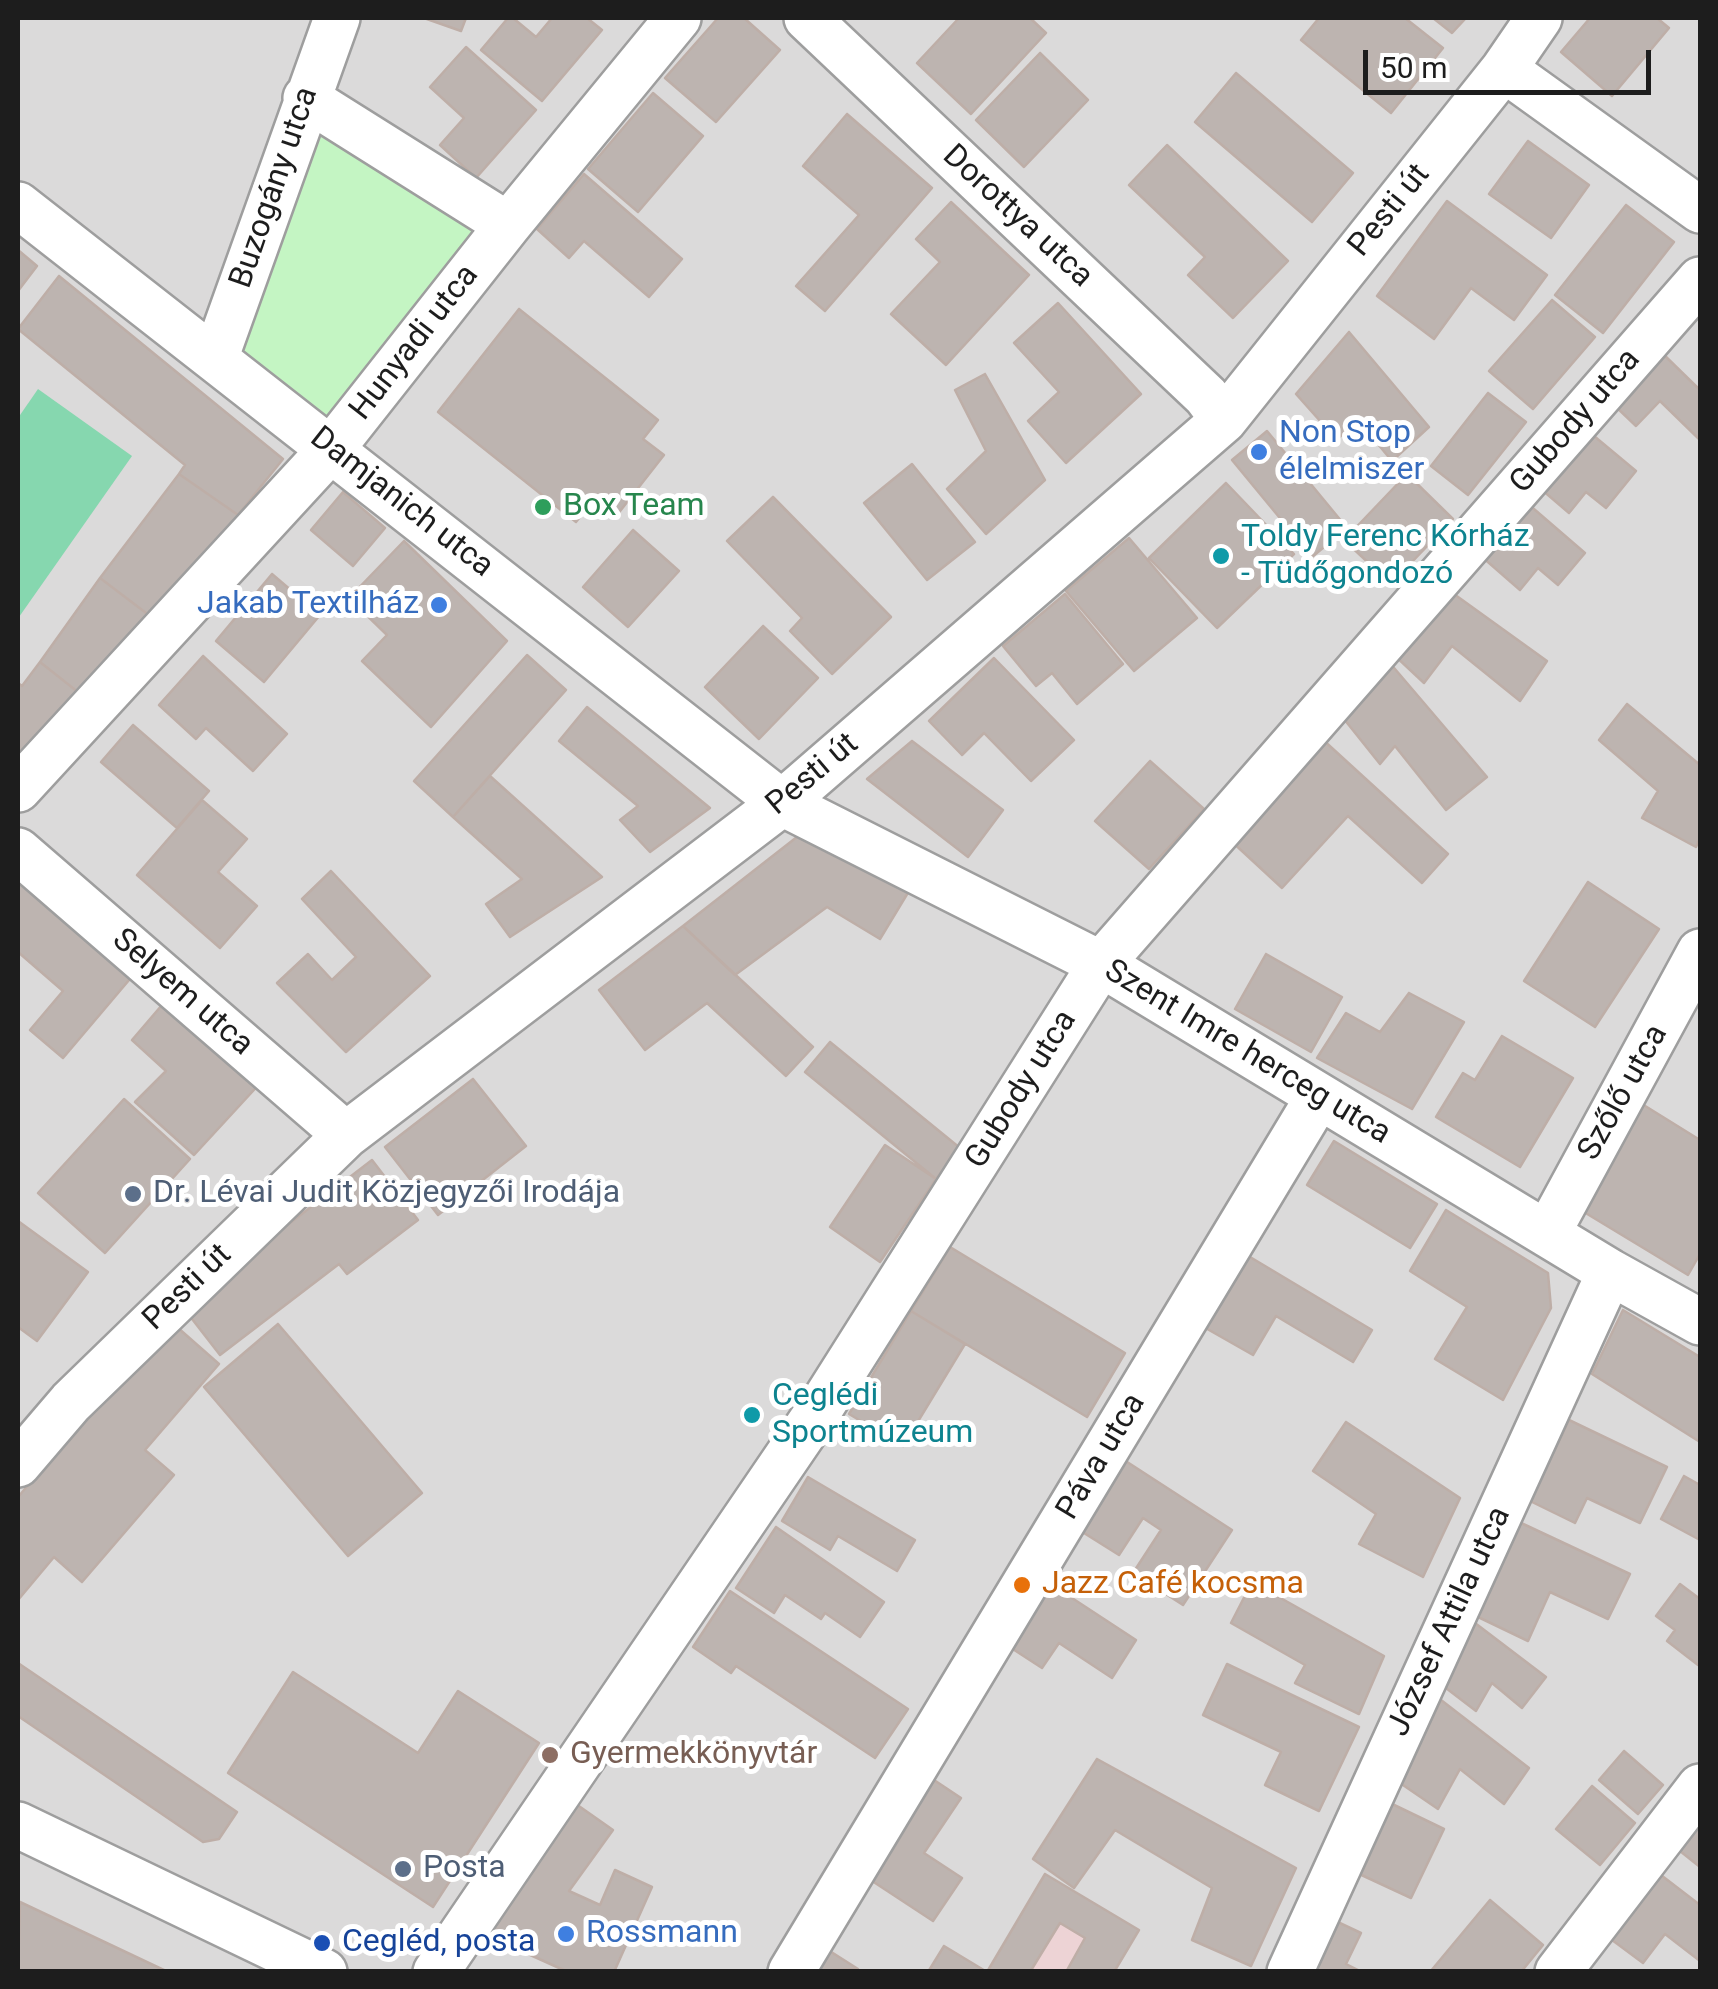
<!DOCTYPE html>
<meta charset="utf-8">
<style>
body{margin:0}
#map{position:relative;width:1718px;height:1989px;overflow:hidden;background:#ede9e3;font-family:Roboto,sans-serif}
canvas{display:block}
.frame{position:absolute;inset:0;border:20px solid #1d1d1d;pointer-events:none}
.scale{position:absolute;left:1363px;top:50px;width:288px;height:45px;box-sizing:border-box;border:5px solid #1d1d1d;border-top:0;padding-left:12px;font-size:30px;line-height:35px;white-space:nowrap;color:#1d1d1d;-webkit-text-stroke:8px #fff;paint-order:stroke}
</style>
<div id="map">
<canvas width="1718" height="1989"></canvas>
<div class="frame"></div>
<div class="scale">50 m</div>
</div>
<script>
const c = document.querySelector('canvas').getContext('2d');
c.lineJoin = 'round';
function fillPath(path, color) { c.fillStyle = color; c.fill(path, 'evenodd'); }
const toPath = rows => new Path2D(rows.map(r => 'M' + r).join(''));
function stroke(path, color, width, dash) { c.strokeStyle = color; c.lineWidth = width; c.lineCap = dash ? 'butt' : 'round'; c.setLineDash(dash || []); c.stroke(path); }
function label(font, color, halo, rows, align = 'center') {
  c.font = font + ' Roboto,sans-serif'; c.lineWidth = 10; c.setLineDash([]); c.textBaseline = 'middle'; c.strokeStyle = halo; c.fillStyle = color; for (const [text, x, y, turn = 0] of rows) {
    c.save(); c.translate(x, y); c.rotate((+turn || 0) * Math.PI / 180); c.textAlign = isNaN(turn) ? turn : align; if (halo) c.strokeText(text, 0, 0); c.fillText(text, 0, 0); c.restore();
  }
}
fillPath(toPath([
 [18,18,1700,18,1700,1971,18,1971]
]), '#dbdada');
fillPath(toPath([
 [1045,1874,1139,1930,1114,1971,987,1972]
]), '#edd3d5');
fillPath(toPath([
 [306,98,508,225,332,448,215,359]
]), '#c4f5c3');
fillPath(toPath([
 [38,389,132,456,19,617,18,418]
]), '#86d7af');
const building = toPath([
 [424,18,466,18,461,31,424,18],
 [508,18,513,18,536,37,552,18,587,18,602,30,542,101,481,50,508,18],
 [718,18,744,18,780,50,716,122,665,78,718,18],
 [959,18,1030,18,1046,33,971,114,917,63,959,18],
 [1319,18,1405,18,1443,48,1391,113,1301,40,1319,18],
 [1433,18,1466,18,1452,33,1433,18],
 [1590,18,1657,18,1669,28,1612,96,1561,52,1590,18],
 [466,47,536,110,476,178,440,145,464,118,430,87,466,47],
 [1040,53,1088,100,1024,167,976,120,1040,53],
 [1236,73,1353,173,1312,222,1195,122,1236,73],
 [653,93,703,136,638,212,588,169,653,93],
 [847,114,932,188,825,311,796,286,859,215,803,166,847,114],
 [1528,141,1589,185,1551,238,1489,194,1528,141],
 [1167,145,1288,261,1233,318,1188,275,1205,257,1129,185,1167,145],
 [584,174,682,259,649,297,584,241,569,258,537,229,584,174],
 [1447,201,1547,275,1514,320,1471,288,1434,339,1377,296,1447,201],
 [951,202,1029,275,946,365,891,314,940,262,916,239,951,202],
 [1626,205,1674,242,1603,333,1555,295,1626,205],
 [18,250,37,266,18,291,18,250],
 [59,276,283,459,238,515,179,474,185,465,18,329,59,276],
 [1552,300,1595,337,1533,409,1489,371,1552,300],
 [1058,303,1141,394,1066,463,1028,421,1059,392,1014,343,1058,303],
 [519,309,658,420,643,439,664,455,617,515,595,498,576,522,438,412,519,309],
 [1349,332,1429,427,1392,461,1357,419,1337,440,1296,394,1349,332],
 [1661,352,1700,390,1700,440,1660,401,1636,426,1612,403,1661,352],
 [985,374,1045,480,986,534,947,489,986,451,955,390,985,374],
 [1488,393,1526,422,1468,495,1431,466,1488,393],
 [1267,431,1347,528,1312,557,1232,460,1267,431],
 [1588,431,1636,471,1606,508,1586,492,1569,513,1541,489,1588,431],
 [912,464,975,542,927,580,864,503,912,464],
 [179,474,238,515,154,619,100,578,179,474],
 [1407,474,1453,519,1391,584,1344,540,1407,474],
 [1226,483,1294,554,1217,628,1149,558,1226,483],
 [343,492,385,528,353,566,311,530,343,492],
 [773,497,891,617,832,674,790,631,802,618,727,541,773,497],
 [1527,503,1585,553,1558,585,1538,568,1520,590,1481,556,1527,503],
 [633,530,679,571,628,627,583,587,633,530],
 [1129,538,1197,618,1134,671,1066,591,1129,538],
 [404,541,507,641,431,727,362,661,387,635,349,598,404,541],
 [272,574,320,615,264,682,216,641,272,574],
 [100,578,154,619,88,700,40,662,100,578],
 [1447,589,1547,661,1520,701,1452,646,1424,683,1392,653,1447,589],
 [1065,594,1123,664,1077,704,1052,673,1036,686,1003,646,1065,594],
 [763,626,818,678,759,739,705,687,763,626],
 [527,655,566,690,453,817,414,781,527,655],
 [203,656,287,734,253,771,206,728,196,739,159,705,203,656],
 [994,658,1074,740,1031,781,984,733,962,755,929,721,994,658],
 [40,662,88,700,18,766,18,683,22,686,40,662],
 [1389,662,1487,777,1446,810,1395,746,1380,764,1340,714,1389,662],
 [1627,704,1700,765,1700,838,1696,847,1642,818,1658,791,1599,740,1627,704],
 [587,707,710,808,650,852,620,820,638,806,559,741,587,707],
 [133,725,209,791,177,828,101,762,133,725],
 [1321,738,1448,854,1422,883,1348,816,1282,888,1229,839,1321,738],
 [912,741,1003,810,968,857,867,779,912,741],
 [1150,761,1204,809,1149,869,1095,821,1150,761],
 [490,776,602,877,510,937,486,904,522,879,453,817,490,776],
 [202,800,247,839,218,872,257,906,220,948,137,875,202,800],
 [811,826,912,886,880,939,827,907,735,975,683,926,811,826],
 [331,871,430,976,346,1052,277,983,308,954,332,980,356,957,302,899,331,871],
 [18,873,135,973,63,1058,30,1030,63,991,18,952,18,873],
 [1588,882,1659,929,1595,1027,1524,981,1588,882],
 [683,926,813,1047,786,1076,707,1003,645,1050,599,990,683,926],
 [1266,954,1342,997,1311,1052,1235,1009,1266,954],
 [1409,993,1464,1022,1412,1109,1317,1058,1346,1013,1380,1032,1409,993],
 [168,998,264,1079,194,1155,135,1102,166,1071,132,1040,168,998],
 [1502,1036,1573,1078,1520,1167,1436,1117,1463,1073,1475,1080,1502,1036],
 [830,1042,960,1148,936,1179,805,1072,830,1042],
 [473,1079,526,1146,438,1215,385,1147,473,1079],
 [124,1099,190,1159,105,1253,38,1193,124,1099],
 [1642,1104,1700,1140,1700,1254,1688,1275,1579,1209,1642,1104],
 [1334,1141,1437,1204,1410,1248,1307,1185,1334,1141],
 [885,1145,936,1179,880,1262,830,1227,885,1145],
 [372,1160,418,1220,347,1274,339,1264,220,1355,182,1306,372,1160],
 [1446,1210,1548,1273,1551,1308,1503,1400,1435,1359,1467,1307,1410,1271,1446,1210],
 [18,1221,88,1272,37,1341,18,1327,18,1221],
 [950,1247,1125,1353,1087,1417,911,1311,950,1247],
 [1245,1254,1372,1330,1353,1362,1276,1316,1253,1355,1202,1326,1245,1254],
 [1623,1310,1700,1357,1700,1442,1592,1374,1623,1310],
 [911,1311,965,1344,903,1446,849,1414,911,1311],
 [169,1320,219,1364,145,1450,174,1475,82,1582,54,1557,18,1600,18,1497,169,1320],
 [278,1324,422,1493,348,1556,204,1387,278,1324],
 [1569,1420,1667,1467,1640,1523,1587,1498,1575,1523,1530,1501,1569,1420],
 [1346,1422,1460,1498,1423,1577,1359,1544,1376,1514,1313,1471,1346,1422],
 [1121,1458,1232,1530,1183,1605,1133,1573,1161,1530,1143,1518,1119,1555,1076,1528,1121,1458],
 [1684,1476,1700,1485,1700,1540,1661,1519,1684,1476],
 [808,1477,915,1540,897,1571,838,1536,830,1550,782,1521,808,1477],
 [1519,1522,1630,1574,1608,1619,1550,1592,1528,1641,1476,1616,1519,1522],
 [776,1527,884,1602,860,1637,825,1613,821,1619,785,1595,774,1613,736,1588,776,1527],
 [1043,1579,1136,1640,1112,1678,1059,1643,1042,1668,1002,1642,1043,1579],
 [1252,1582,1384,1656,1359,1714,1295,1683,1305,1665,1231,1623,1252,1582],
 [1680,1584,1700,1599,1700,1661,1698,1665,1667,1641,1675,1630,1656,1616,1680,1584],
 [730,1591,908,1709,875,1758,736,1666,731,1673,693,1647,730,1591],
 [1475,1623,1546,1677,1522,1708,1492,1683,1476,1711,1442,1685,1475,1623],
 [18,1663,237,1812,219,1839,203,1842,18,1716,18,1663],
 [1227,1664,1359,1727,1319,1811,1265,1785,1281,1752,1203,1715,1227,1664],
 [293,1672,418,1753,458,1691,539,1743,433,1907,228,1773,293,1672],
 [1441,1700,1529,1768,1504,1804,1460,1769,1438,1809,1400,1783,1441,1700],
 [1624,1751,1663,1785,1638,1814,1599,1780,1624,1751],
 [1097,1759,1296,1868,1251,1966,1192,1940,1212,1888,1115,1830,1074,1888,1033,1859,1097,1759],
 [928,1776,961,1798,924,1853,962,1878,933,1921,863,1875,928,1776],
 [1592,1786,1635,1823,1600,1865,1556,1829,1592,1786],
 [1388,1802,1444,1829,1411,1898,1355,1872,1388,1802],
 [576,1804,613,1830,569,1891,600,1905,615,1870,652,1887,614,1972,568,1972,486,1935,576,1804],
 [1700,1813,1700,1867,1675,1847,1700,1813],
 [1657,1872,1700,1905,1700,1961,1665,1934,1643,1963,1608,1937,1657,1872],
 [1045,1874,1139,1930,1114,1972,1066,1972,1085,1938,1060,1923,1030,1972,987,1972,1045,1874],
 [1490,1900,1543,1945,1521,1972,1430,1972,1490,1900],
 [20,1902,168,1972,18,1972,20,1902],
 [1327,1917,1361,1933,1346,1964,1362,1972,1303,1972,1327,1917],
 [814,1941,858,1969,795,1972,814,1941],
 [944,1946,987,1972,928,1972,944,1946]
]);
fillPath(building, '#bdb4b0');
stroke(building, '#beaea7', 2.5);
const minor = toPath([
 [807,18,1206,396,1224,420],
 [1504,69,1700,210],
 [306,98,508,225],
 [18,205,782,803,1101,964,1610,1272,1700,1322],
 [215,359,337,18],
 [18,789,332,448,508,225,678,18],
 [18,851,346,1135],
 [1547,1234,1700,952],
 [18,1464,71,1402,346,1135,782,803,1224,420,1504,69,1539,18],
 [18,1825,324,1972],
 [436,1972,817,1413,1101,964,1700,280],
 [791,1972,1319,1096],
 [1290,1972,1610,1272],
 [1558,1972,1700,1787]
]);
stroke(minor, '#9e9e9e', 50);
stroke(minor, '#fff', 45);
for (const [x, y, r, color] of [
 [1259,452,10,"#3f7fe0"],
 [543,507,10,"#2e9e5b"],
 [1221,556,10,"#0f9aa8"],
 [439,605,10,"#3f7fe0"],
 [133,1194,10,"#5c6f8a"],
 [752,1415,10,"#0f9aa8"],
 [1022,1585,10,"#e8710a"],
 [550,1755,10,"#8d6e63"],
 [403,1869,10,"#5c6f8a"],
 [566,1934,10,"#3f7fe0"],
 [322,1943,10,"#1a4fb4"]
]) { const dot = new Path2D(); dot.arc(x, y, r, 0, 2 * Math.PI); c.fillStyle = color; c.fill(dot); stroke(dot, '#fff', 4); }
label('32px', '#1d1d1d', '#fff', [
 ["Buzogány utca",275,188,-71],
 ["Pesti út",1390,211,-51],
 ["Dorottya utca",1017,217,43],
 ["Hunyadi utca",415,343,-52],
 ["Gubody utca",1576,422,-49],
 ["Damjanich utca",401,503,38],
 ["Pesti út",813,775,-40],
 ["Selyem utca",182,993,41],
 ["Szent Imre herceg utca",1247,1053,31],
 ["Gubody utca",1022,1090,-58],
 ["Szőlő utca",1624,1093,-61],
 ["Pesti út",188,1288,-44],
 ["Páva utca",1102,1457,-59],
 ["József Attila utca",1450,1622,-65]
]);
label('32px', '#366cbe', '#fff', [
 ["Non Stop",1279,434],
 ["élelmiszer",1279,471],
 ["Jakab Textilház",419,605,"right"],
 ["Rossmann",586,1934]
], 'left');
label('32px', '#27864d', '#fff', [
 ["Box Team",563,507]
], 'left');
label('32px', '#0d838f', '#fff', [
 ["Toldy Ferenc Kórház",1241,538],
 ["- Tüdőgondozó",1241,575],
 ["Ceglédi",772,1397],
 ["Sportmúzeum",772,1434]
], 'left');
label('32px', '#4e5e75', '#fff', [
 ["Dr. Lévai Judit Közjegyzői Irodája",153,1194],
 ["Posta",423,1869]
], 'left');
label('32px', '#c56008', '#fff', [
 ["Jazz Café kocsma",1042,1585]
], 'left');
label('32px', '#785e54', '#fff', [
 ["Gyermekkönyvtár",570,1755]
], 'left');
label('32px', '#164399', '#fff', [
 ["Cegléd, posta",342,1943]
], 'left');
</script>
